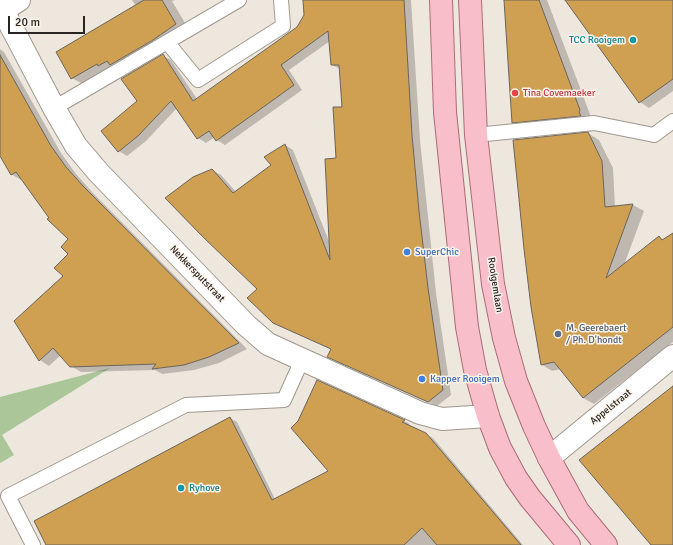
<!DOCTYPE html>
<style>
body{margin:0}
#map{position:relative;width:673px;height:545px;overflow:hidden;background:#eee7dd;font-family:Signika,sans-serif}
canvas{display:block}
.scale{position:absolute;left:8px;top:16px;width:77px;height:18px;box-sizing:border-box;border:2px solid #272421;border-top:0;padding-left:5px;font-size:12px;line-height:14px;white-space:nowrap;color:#272421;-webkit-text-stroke:3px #fbf4ea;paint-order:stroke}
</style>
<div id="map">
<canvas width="673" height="545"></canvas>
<div class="scale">20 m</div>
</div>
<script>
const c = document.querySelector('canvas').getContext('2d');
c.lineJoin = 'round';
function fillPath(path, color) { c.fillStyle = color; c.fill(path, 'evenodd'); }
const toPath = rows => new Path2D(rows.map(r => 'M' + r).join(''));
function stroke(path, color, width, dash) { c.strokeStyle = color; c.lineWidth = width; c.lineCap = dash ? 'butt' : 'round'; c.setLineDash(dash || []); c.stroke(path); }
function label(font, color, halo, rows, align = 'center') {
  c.font = font + ' Signika,sans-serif'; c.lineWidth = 3; c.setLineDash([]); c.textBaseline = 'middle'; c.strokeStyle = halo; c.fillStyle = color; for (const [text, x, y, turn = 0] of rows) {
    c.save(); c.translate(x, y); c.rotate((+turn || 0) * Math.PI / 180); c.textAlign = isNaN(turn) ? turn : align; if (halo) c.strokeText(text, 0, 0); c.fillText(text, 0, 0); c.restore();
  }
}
fillPath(toPath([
 [110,368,2,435,14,455,0,463,0,397]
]), '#abc799');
fillPath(toPath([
 [132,0,175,0,172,1,191,33,170,49,127,74,122,71,88,87,72,78,136,6],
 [304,0,411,0,420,140,436,293,451,395,437,406,328,357,332,349,259,289,212,170,221,175,236,192,272,165,285,145,293,150,330,244,337,159,343,108,340,69,332,65,330,41,289,70,302,90,225,145,217,140,215,137,206,143,198,138,177,108,146,141,127,156,119,151,139,102,163,56,171,60,197,99,298,27,305,16],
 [505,0,547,0,591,117,524,129,513,122],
 [566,0,673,0,673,91,649,108,640,102],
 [0,49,4,52,61,153,76,174,93,193,247,349,219,363,194,370,162,374,155,370,81,372,71,366,61,355,49,366,40,360,69,254,70,239,50,218,22,179,21,180,11,174,0,154],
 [588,133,599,140,613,168,615,207,633,205,644,211,624,265,659,237,663,240,673,241,673,342,594,404,583,398,561,369,552,371,541,364,532,307,520,205,514,141],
 [317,381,404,421,410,424,408,426,433,438,523,545,48,545,230,418,237,422,275,499,330,471,299,422]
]), '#0003');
const building = toPath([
 [144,0,162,0,176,24,153,40,110,65,107,61,98,66,97,64,71,79,56,52,144,0],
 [303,0,404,0,412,135,419,211,428,288,443,390,428,402,327,357,331,349,273,323,247,298,257,289,203,237,165,198,193,177,212,169,233,193,271,165,264,157,285,144,330,260,325,159,336,158,333,107,342,107,339,65,331,65,328,31,281,65,294,85,216,141,209,131,197,139,171,101,138,136,118,152,101,131,137,101,121,79,163,54,193,101,297,27,304,15,303,0],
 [504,0,539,0,580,110,579,112,581,116,512,123,504,0],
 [565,0,673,0,673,79,639,103,565,0],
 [0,55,51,146,66,167,83,186,239,343,209,357,184,365,152,369,156,364,70,367,53,348,39,361,14,321,63,276,54,268,68,254,61,247,68,239,47,219,49,218,16,172,11,175,0,156,0,55],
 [588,132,602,161,605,207,633,204,606,278,659,236,662,240,673,233,673,327,583,398,554,362,541,365,531,307,524,249,513,140,588,132],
 [317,380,405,420,402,422,426,433,521,545,437,545,422,528,404,545,46,545,34,521,230,417,272,500,328,471,291,428,298,421,317,380],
 [673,386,673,545,651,545,579,460,673,386]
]);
fillPath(building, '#cfa052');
stroke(building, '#6a645b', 1);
const service = toPath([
 [167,42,198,80,283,26,281,0],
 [54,108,239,0],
 [476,135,594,123,654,135,673,121],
 [33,545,8,496,186,405,284,400,302,360]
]);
const minor = toPath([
 [0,5,54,108,76,146,99,173,246,325,268,344,420,413,442,419,488,416],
 [0,12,19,0],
 [549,458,673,356]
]);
const primary = toPath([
 [441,0,445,112,467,327,475,370,488,416,500,448,516,478,530,498,569,545],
 [470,0,476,135,493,284,504,338,516,381,534,426,549,458,578,511,606,545]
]);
stroke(service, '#9f988f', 16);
stroke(minor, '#9f988f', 24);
stroke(primary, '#ac6c78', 24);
stroke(service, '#fff', 14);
stroke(minor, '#fff', 22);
stroke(primary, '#f8beca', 22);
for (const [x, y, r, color] of [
 [633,40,4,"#0f9aa8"],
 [515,93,4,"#e0444e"],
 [407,252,4,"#3f7fe0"],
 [558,334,4,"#5c6f8a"],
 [422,379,4,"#3f7fe0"],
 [181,488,4,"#0f9aa8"]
]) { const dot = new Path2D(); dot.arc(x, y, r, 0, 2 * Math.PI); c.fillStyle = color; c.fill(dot); stroke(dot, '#fbf4ea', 1.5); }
label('10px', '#0d838f', '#fbf4ea', [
 ["TCC Rooigem",625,40],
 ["Ryhove",189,488,"left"]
], 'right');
label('10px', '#be3a42', '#fbf4ea', [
 ["Tina Covemaeker",523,93]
], 'left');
label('10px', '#366cbe', '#fbf4ea', [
 ["SuperChic",415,252],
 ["Kapper Rooigem",430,379]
], 'left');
label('10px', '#272421', '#fbf4ea', [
 ["Nekkersputstraat",197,274,46],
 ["Rooigemlaan",495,285,81],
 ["Appelstraat",611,407,-39]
]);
label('10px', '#4e5e75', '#fbf4ea', [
 ["M. Geerebaert",566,328],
 ["/ Ph. D'hondt",566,340]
], 'left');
</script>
